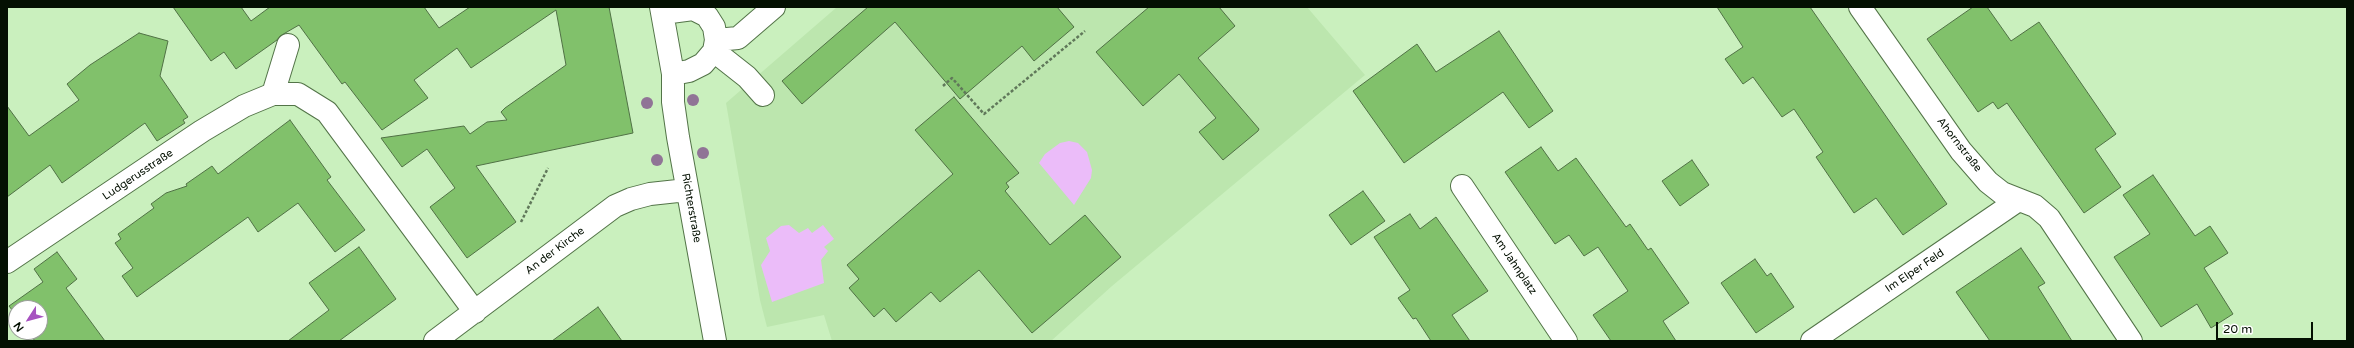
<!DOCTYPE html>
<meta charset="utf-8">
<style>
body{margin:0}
#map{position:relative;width:2354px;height:348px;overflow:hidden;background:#caf0be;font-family:"Varela Round",sans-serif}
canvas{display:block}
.frame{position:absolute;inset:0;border:8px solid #041002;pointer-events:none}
.north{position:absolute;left:8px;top:300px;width:40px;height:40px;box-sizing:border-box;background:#fff;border:1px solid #9b9f9a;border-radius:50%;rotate:234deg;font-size:11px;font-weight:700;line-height:16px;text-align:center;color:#041002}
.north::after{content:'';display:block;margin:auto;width:14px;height:18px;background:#a752c0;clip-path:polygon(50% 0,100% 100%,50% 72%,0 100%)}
.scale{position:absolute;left:2216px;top:322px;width:97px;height:18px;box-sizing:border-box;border:2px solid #041002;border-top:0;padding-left:5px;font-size:12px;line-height:14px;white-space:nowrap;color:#041002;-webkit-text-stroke:3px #fff;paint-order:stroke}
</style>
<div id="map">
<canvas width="2354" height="348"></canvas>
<div class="frame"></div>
<div class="north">N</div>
<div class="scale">20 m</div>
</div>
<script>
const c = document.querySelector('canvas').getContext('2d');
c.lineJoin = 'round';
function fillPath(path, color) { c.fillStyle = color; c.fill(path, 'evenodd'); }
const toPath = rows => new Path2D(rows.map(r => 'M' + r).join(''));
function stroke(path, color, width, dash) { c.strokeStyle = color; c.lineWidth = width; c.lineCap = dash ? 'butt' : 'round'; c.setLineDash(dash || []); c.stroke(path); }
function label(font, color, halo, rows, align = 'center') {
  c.font = font + ' "Varela Round",sans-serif'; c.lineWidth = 3; c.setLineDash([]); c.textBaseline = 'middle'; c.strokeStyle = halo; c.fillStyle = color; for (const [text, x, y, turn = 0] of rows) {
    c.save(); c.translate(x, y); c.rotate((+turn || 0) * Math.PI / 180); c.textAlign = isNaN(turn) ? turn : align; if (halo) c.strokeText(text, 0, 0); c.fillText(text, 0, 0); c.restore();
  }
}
fillPath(toPath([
 [837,7,1307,7,1365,75,1112,286,1051,341,832,341,824,315,767,327,760,300,726,103]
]), '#bce6ae');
fillPath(toPath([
 [1069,141,1078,143,1087,152,1092,170,1091,178,1074,205,1039,163,1045,154,1060,143],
 [789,225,799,233,808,228,812,233,823,225,834,239,824,247,828,251,821,260,824,283,772,302,761,265,770,251,766,238,781,226]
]), '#ebbcf9');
const building = toPath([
 [173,7,241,7,251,21,270,7,424,7,439,28,470,7,609,7,633,133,476,166,516,222,467,258,430,207,455,188,427,149,402,167,381,138,464,126,470,134,487,122,507,120,501,112,505,108,566,65,556,10,471,68,457,48,414,80,428,98,382,130,345,82,342,84,299,25,280,36,277,40,236,69,224,52,211,61,173,7],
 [868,7,1057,7,1074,27,1034,61,1022,46,960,99,895,22,802,104,782,81,868,7],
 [1149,7,1219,7,1235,26,1198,58,1259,129,1258,131,1223,160,1199,132,1216,118,1179,74,1143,106,1096,52,1149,7],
 [1717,7,1810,7,1947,204,1903,235,1876,198,1854,213,1816,157,1823,152,1794,109,1782,117,1753,77,1743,84,1725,59,1743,47,1717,7],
 [1973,7,1987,7,2011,41,2039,22,2116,134,2095,149,2121,187,2084,213,2007,103,1998,109,1993,102,1978,112,1927,39,1973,7],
 [1499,31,1553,111,1529,128,1503,92,1404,163,1353,91,1417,44,1436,72,1499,31],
 [139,33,168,41,160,76,188,117,183,120,185,123,157,141,145,123,62,183,50,165,7,197,7,106,29,136,79,100,67,84,90,65,139,33],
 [954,97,1019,173,1006,183,1009,187,1005,191,1050,245,1085,215,1121,257,1032,333,979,270,940,302,931,292,896,322,884,308,874,317,849,288,859,279,847,265,953,174,915,130,954,97],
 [290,120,331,177,327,180,365,230,335,252,298,203,258,232,248,217,137,297,122,276,133,268,115,243,121,239,118,234,154,208,151,204,166,193,187,186,186,184,212,166,218,174,290,120],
 [1541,147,1558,171,1576,158,1626,227,1630,224,1648,250,1651,248,1689,303,1663,321,1676,341,1611,341,1593,315,1628,291,1598,247,1584,256,1569,235,1555,244,1505,172,1541,147],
 [1692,160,1709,185,1680,206,1662,181,1692,160],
 [2153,175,2195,236,2210,226,2228,253,2204,268,2233,314,2211,328,2197,304,2161,327,2114,257,2150,234,2123,195,2153,175],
 [1363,191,1385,221,1351,245,1329,215,1363,191],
 [1410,214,1420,229,1436,217,1488,291,1452,315,1470,341,1431,341,1416,318,1413,319,1398,298,1410,290,1374,237,1410,214],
 [359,247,396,299,339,341,288,341,329,310,309,283,359,247],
 [2021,248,2045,283,2038,287,2072,341,1990,341,1956,292,2021,248],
 [57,252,77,279,66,288,105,341,35,341,28,332,40,332,40,308,16,308,16,315,9,306,43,282,34,269,57,252],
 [1755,259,1767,276,1771,273,1794,307,1756,333,1721,283,1755,259],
 [598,307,622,341,552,341,598,307]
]);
fillPath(building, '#81c16b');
stroke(building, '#507145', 1);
const minor = toPath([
 [661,7,673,74,673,102,678,137,715,341],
 [1860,7,1961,151,1988,182,2002,193,2035,206,2049,218,2131,341],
 [663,13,693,9,707,16,714,27,716,40,714,51,703,64,689,71,673,74],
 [716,40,738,38,774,7],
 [714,51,747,77,763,95],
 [273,94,288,45],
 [1462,186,1566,341],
 [7,262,202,131,244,106,273,94,298,94,327,112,475,312],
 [435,341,615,206,631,199,650,194,687,190],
 [1812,341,2017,201]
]);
stroke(minor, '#537448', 24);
stroke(toPath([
 [943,86,952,78,984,114,1085,31],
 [521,222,548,168]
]), '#60785a', 2.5, [3, 2]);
stroke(minor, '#fff', 22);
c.fillStyle = '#907496';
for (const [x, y] of [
 [693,100],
 [647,103],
 [703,153],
 [657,160]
]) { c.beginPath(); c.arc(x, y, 6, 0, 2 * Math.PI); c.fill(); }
label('11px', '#041002', '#fff', [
 ["Ahornstraße",1959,145,52],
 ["Ludgerusstraße",138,175,-34],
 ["Richterstraße",691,208,80],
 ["An der Kirche",555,251,-37],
 ["Am Jahnplatz",1514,264,56],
 ["Im Elper Feld",1915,271,-34]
]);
</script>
